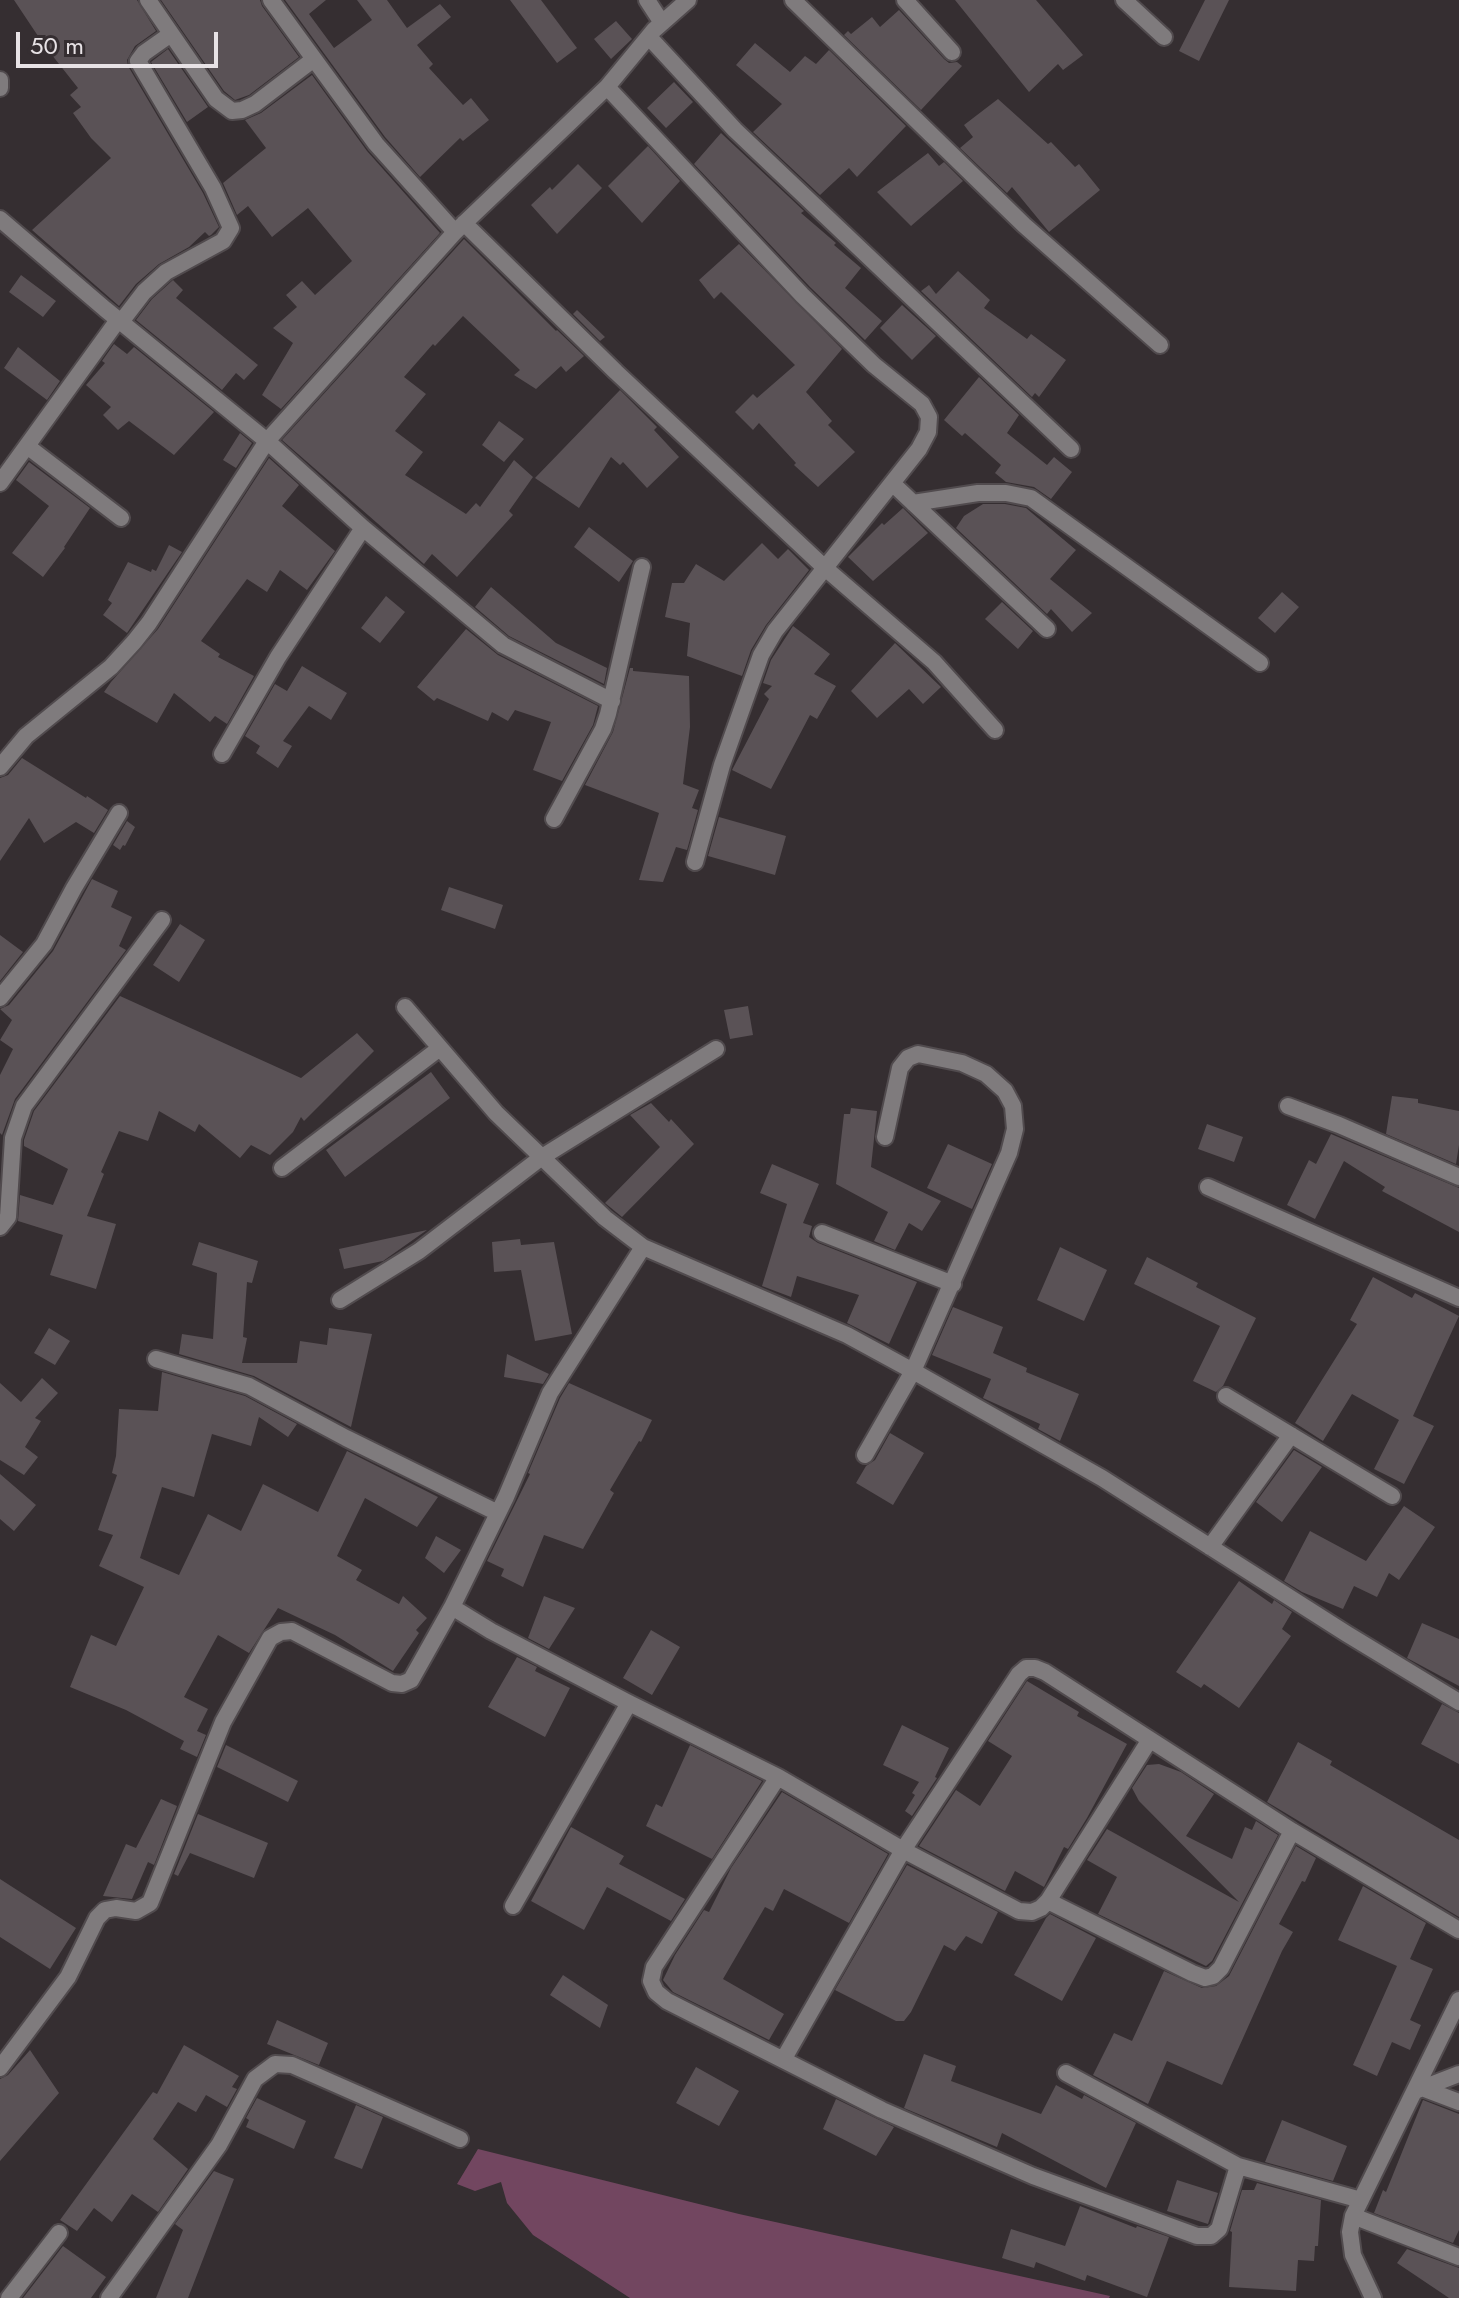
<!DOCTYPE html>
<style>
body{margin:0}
#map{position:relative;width:1459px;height:2298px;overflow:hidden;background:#352e31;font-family:Jost,sans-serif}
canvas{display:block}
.scale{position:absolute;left:16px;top:32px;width:202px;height:36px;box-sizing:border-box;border:4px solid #e7e2e5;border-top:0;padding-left:10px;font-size:24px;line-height:28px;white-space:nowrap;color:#e7e2e5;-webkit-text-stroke:6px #352e31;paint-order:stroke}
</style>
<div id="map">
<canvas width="1459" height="2298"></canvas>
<div class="scale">50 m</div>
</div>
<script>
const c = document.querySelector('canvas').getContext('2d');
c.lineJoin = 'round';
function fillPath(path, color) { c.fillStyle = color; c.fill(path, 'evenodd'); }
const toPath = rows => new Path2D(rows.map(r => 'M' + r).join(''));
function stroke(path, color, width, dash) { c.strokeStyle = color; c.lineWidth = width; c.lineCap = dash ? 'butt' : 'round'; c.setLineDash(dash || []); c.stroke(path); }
fillPath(toPath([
 [478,2149,739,2214,1110,2296,1109,2298,630,2298,533,2235,507,2203,501,2182,475,2191,457,2184]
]), '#724660');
fillPath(toPath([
 [14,0,137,0,156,31,135,46,127,60,128,66,203,193,219,227,211,235,209,236,205,232,189,247,159,264,136,284,119,306,32,230,111,158,91,138,73,113,81,107,70,95,78,88,44,45],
 [161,0,260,0,262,6,299,57,249,95,235,100,224,91],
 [285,0,326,0,309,14,334,48,372,20,357,0,387,0,407,28,440,4,451,17,417,45,433,64,429,68,463,105,471,98,489,120,463,141,460,138,420,177,385,137],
 [510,0,541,0,577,48,557,63],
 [955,0,1036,0,1083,55,1063,70,1058,64,1029,92],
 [1205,0,1229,0,1199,61,1179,51],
 [899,10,944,59,949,63,957,62,962,66,921,110,844,35,848,31,851,34,872,17,880,27],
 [616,21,632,39,611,59,594,39],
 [755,43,790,72,805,56,816,64,829,50,906,126,857,177,849,168,820,195,753,132,782,104,736,65],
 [168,49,208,107,187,122,151,62],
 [312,75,367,151,440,233,281,409,262,395,293,343,273,328,297,307,286,295,302,281,315,295,352,261,308,208,272,237,248,206,237,215,223,183,266,148,245,120,261,113],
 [674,82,693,102,666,128,647,108],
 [998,99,1048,144,1051,142,1075,167,1079,164,1100,190,1049,232,1012,187,1007,193,960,148,973,137,964,125],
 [721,133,804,211,801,213,836,243,834,245,861,268,845,288,882,321,865,340,810,287,694,164],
 [648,146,680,181,642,223,608,186],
 [928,153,939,166,944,162,963,181,911,226,877,192],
 [578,164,602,188,557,234,531,205,550,187,552,190],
 [464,239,556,331,557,330,584,356,566,372,561,366,536,389,514,375,520,370,463,316,435,346,433,344,404,377,426,394,395,431,423,452,405,475,466,514,476,503,480,507,514,460,533,477,509,511,513,515,457,577,432,554,424,564,282,440],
 [739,244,842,349,806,392,832,421,828,425,855,452,818,487,794,465,796,463,759,423,753,430,735,412,753,394,757,398,795,365,721,292,714,299,699,280],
 [958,271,990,300,984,308,1027,339,1031,334,1066,360,1039,397,1035,393,1032,397,921,291,929,285,936,294],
 [21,275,56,301,43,317,9,292],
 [173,280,183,290,176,298,258,365,244,380,236,373,222,390,136,320,152,299],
 [902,305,936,336,912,360,880,328],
 [577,310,605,337,600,341,573,314],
 [114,344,127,354,134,347,214,412,174,455,129,421,118,430,103,415,111,407,86,385,105,363,102,361],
 [18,347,60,381,47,400,4,368],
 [979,377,1019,415,1007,433,1047,465,1054,457,1072,472,1051,499,1034,487,1006,482,995,473,1001,465,965,433,962,436,944,420],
 [620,390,657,427,654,430,679,457,647,488,623,462,620,465,611,457,579,508,535,478],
 [499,421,524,439,504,462,482,445],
 [240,433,252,443,236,468,223,460],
 [269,458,299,485,282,506,335,551,307,590,280,570,267,592,247,579,201,641,220,654,218,657,254,676,227,724,215,716,210,722,174,693,157,723,104,692,111,682,158,629],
 [29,462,90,508,64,547,65,548,43,577,12,553,49,506,16,480],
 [983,504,1005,504,1026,508,1076,550,1050,579,1092,613,1072,632,1051,609,1047,614,956,528,964,516],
 [903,508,928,533,873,581,848,557,882,523,884,525],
 [589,527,633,561,619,582,574,547],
 [762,543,778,559,788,549,809,570,766,625,751,650,742,676,687,656,690,623,665,617,672,583,684,583,696,564,724,581],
 [169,545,182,552,127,633,103,615,112,603,108,600,128,562,151,572,152,569,156,571],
 [491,587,556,643,607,668,604,684,509,636,475,607],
 [1282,592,1299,607,1275,633,1258,618],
 [386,596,405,612,380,643,361,628],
 [1002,602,1033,631,1018,649,985,619],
 [793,626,830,654,814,674,836,686,817,719,810,715,771,789,732,770,769,699,764,694,772,686,763,683,771,660],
 [466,629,498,655,598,706,593,725,562,781,533,770,551,722,515,710,508,721,492,712,488,721,437,698,434,701,417,687],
 [895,643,941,687,923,704,909,689,877,718,851,691],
 [302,666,347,693,331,720,309,706,283,741,292,746,278,768,256,753,260,746,245,736,275,684,287,691],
 [630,668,633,668,633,671,689,676,690,727,683,784,699,790,692,808,698,810,687,850,676,847,663,882,639,880,659,813,585,785,613,732],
 [22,758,86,798,87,796,108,810,94,833,76,822,44,843,29,818,0,861,0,778,8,775],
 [719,817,786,836,775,875,708,856],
 [127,821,135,827,125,846,123,845,120,850,113,845],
 [92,879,118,891,111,907,132,917,119,946,126,950,15,1099,2,1135,0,1133,0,1075,13,1049,0,1040,12,1020,0,1009,9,1005,53,951],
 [449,887,503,905,495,929,441,910],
 [180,924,205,940,179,982,153,965],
 [0,935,23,952,0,981],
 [120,996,301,1078,357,1033,374,1051,304,1121,301,1117,293,1132,270,1155,251,1145,240,1158,199,1124,195,1132,159,1111,148,1141,119,1131,101,1172,104,1174,87,1216,116,1224,96,1289,50,1275,63,1235,18,1221,20,1195,53,1205,68,1169,24,1146,24,1140,34,1111],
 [748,1006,753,1035,730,1039,724,1010],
 [431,1072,450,1098,345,1177,326,1150],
 [1392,1096,1418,1099,1418,1103,1459,1111,1459,1145,1456,1164,1386,1134],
 [651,1103,669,1122,671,1119,694,1144,622,1217,605,1203,660,1147,630,1115],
 [851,1108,877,1111,871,1167,941,1201,922,1231,909,1223,895,1250,874,1241,888,1212,836,1184,844,1114,850,1114],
 [1207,1124,1243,1137,1234,1162,1198,1149],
 [1331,1134,1459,1188,1459,1232,1382,1191,1385,1187,1344,1161,1315,1219,1287,1205,1309,1160,1316,1164],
 [948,1144,992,1164,972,1209,927,1188],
 [772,1164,819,1184,803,1223,812,1226,809,1237,818,1243,917,1282,889,1344,847,1323,859,1295,797,1276,791,1297,762,1286,787,1204,760,1193],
 [427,1230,383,1261,344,1269,339,1249],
 [520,1239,521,1245,554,1242,572,1334,535,1341,521,1270,494,1272,492,1242],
 [199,1242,258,1261,252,1283,247,1282,243,1337,247,1338,242,1363,297,1363,300,1341,327,1345,329,1328,372,1334,351,1427,254,1376,179,1354,182,1334,213,1339,217,1273,192,1265],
 [1060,1247,1107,1270,1084,1321,1037,1300],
 [1147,1257,1198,1283,1196,1287,1256,1318,1223,1386,1216,1392,1193,1381,1220,1326,1134,1284],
 [1373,1277,1412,1298,1415,1293,1459,1316,1413,1416,1434,1426,1404,1484,1374,1469,1399,1420,1352,1394,1323,1441,1295,1423,1357,1324,1350,1320],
 [953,1307,1003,1327,993,1353,1027,1368,1026,1372,1079,1394,1060,1441,1038,1429,1040,1424,983,1398,991,1379,932,1355],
 [49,1328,70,1341,55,1365,34,1353],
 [507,1354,549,1374,543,1384,504,1377],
 [162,1372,245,1396,297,1424,288,1437,259,1417,251,1446,212,1434,194,1497,162,1487,140,1558,179,1575,208,1514,241,1531,263,1484,318,1512,347,1451,438,1497,417,1527,365,1498,337,1556,362,1570,356,1580,399,1604,403,1596,427,1618,416,1630,419,1633,393,1671,335,1635,278,1608,249,1653,218,1635,184,1697,208,1709,197,1731,206,1735,197,1757,180,1749,184,1741,126,1710,70,1687,91,1635,116,1646,144,1587,99,1566,113,1535,98,1530,117,1475,112,1473,116,1456,119,1409,158,1411],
 [42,1378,58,1393,35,1418,41,1421,25,1447,38,1457,24,1475,0,1460,0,1383,21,1402],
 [569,1383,652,1420,641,1442,639,1441,610,1490,614,1493,583,1549,544,1535,523,1587,501,1576,504,1569,487,1561,530,1474,528,1473,560,1398],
 [890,1433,924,1453,893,1505,856,1483,866,1466,875,1460],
 [1294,1450,1322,1467,1282,1522,1256,1502],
 [0,1474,36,1505,14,1531,0,1519],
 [1404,1506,1435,1527,1399,1580,1389,1573,1377,1597,1354,1586,1343,1609,1302,1592,1284,1581,1310,1531,1366,1561],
 [436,1536,461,1550,444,1573,425,1558],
 [1239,1581,1272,1604,1274,1600,1292,1612,1282,1629,1291,1636,1239,1708,1204,1684,1201,1688,1176,1672],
 [544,1596,575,1608,549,1649,528,1638],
 [1422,1623,1459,1639,1459,1686,1407,1658],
 [651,1630,680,1647,652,1695,623,1678],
 [517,1657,537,1667,535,1671,570,1688,545,1737,488,1707],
 [1027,1681,1079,1712,1077,1716,1127,1744,1087,1818,1068,1849,1064,1847,1044,1887,1015,1871,1005,1891,919,1846,956,1790,980,1806,1012,1756,988,1741],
 [1442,1704,1459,1713,1459,1764,1421,1744],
 [902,1725,949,1748,935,1777,937,1778,912,1816,905,1811,915,1795,912,1793,919,1782,883,1765],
 [1298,1742,1332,1761,1330,1765,1459,1840,1459,1917,1267,1802],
 [226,1745,298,1781,288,1802,217,1767],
 [690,1745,762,1781,712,1859,646,1826,656,1804,662,1807],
 [1159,1764,1181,1772,1214,1794,1186,1836,1232,1859,1245,1827,1252,1830,1256,1821,1278,1835,1212,1961,1206,1966,1098,1914,1117,1877,1087,1860,1107,1829,1239,1902,1139,1801,1132,1788,1147,1765],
 [782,1792,888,1854,849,1923,784,1889,773,1911,765,1907,723,1979,784,2014,769,2040,673,1992,663,1980,675,1955,704,1910,709,1912,731,1868],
 [161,1799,177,1806,154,1865,148,1862,132,1899,103,1896,126,1844,136,1848],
 [198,1814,268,1843,254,1878,190,1853,178,1876,174,1874],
 [571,1827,624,1856,619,1864,685,1899,671,1921,607,1887,584,1930,531,1901],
 [1296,1846,1316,1858,1305,1882,1302,1881,1279,1924,1293,1932,1282,1951,1222,2085,1167,2061,1148,2104,1093,2075,1114,2033,1132,2041,1164,1971,1202,1988,1216,1986,1229,1976],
 [907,1865,998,1912,982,1944,966,1936,955,1951,944,1945,911,2012,904,2021,896,2021,835,1990],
 [0,1879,76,1928,50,1969,0,1937],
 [1363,1886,1426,1923,1410,1959,1433,1969,1410,2020,1421,2025,1410,2050,1392,2042,1377,2076,1353,2065,1397,1966,1338,1940],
 [1050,1914,1096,1938,1062,2001,1014,1975,1046,1918],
 [563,1975,608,2005,600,2028,550,1995],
 [277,2020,328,2043,319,2065,267,2044],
 [184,2045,239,2076,232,2087,237,2089,227,2107,206,2095,196,2112,178,2102,153,2139,188,2169,158,2212,132,2194,112,2222,94,2208,77,2231,60,2220,153,2092,157,2094],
 [30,2050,59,2093,0,2161,0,2079,8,2075],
 [924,2054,956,2066,951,2081,1041,2114,1056,2085,1082,2099,1084,2095,1136,2123,1106,2188,1002,2133,997,2147,904,2108],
 [696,2067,739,2091,719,2126,676,2103],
 [257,2098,306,2121,294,2149,246,2127,249,2120,246,2118],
 [836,2099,894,2127,876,2156,823,2129],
 [1423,2100,1459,2114,1459,2230,1453,2243,1374,2213,1383,2190,1386,2192],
 [356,2105,383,2117,362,2169,334,2158],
 [1282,2120,1347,2146,1333,2181,1265,2162],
 [214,2171,234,2179,188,2298,156,2298,183,2230,175,2224],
 [1177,2180,1218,2193,1208,2224,1167,2211],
 [1257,2183,1321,2200,1318,2246,1315,2246,1314,2261,1298,2260,1296,2291,1229,2287,1232,2232,1230,2231,1242,2190,1254,2190],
 [1080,2206,1136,2228,1137,2226,1169,2237,1147,2297,1087,2275,1085,2281,1036,2262,1034,2268,1002,2258,1011,2229,1065,2246],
 [63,2246,106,2277,91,2298,23,2298],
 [1407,2249,1459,2268,1459,2298,1449,2298,1397,2263]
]), '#5a5256');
const minor = toPath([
 [148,0,216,99,232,111,242,110,255,104,314,59],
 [271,0,376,144,455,232],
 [647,0,662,23],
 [793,0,1024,225,1160,345],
 [905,0,952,52],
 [1124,0,1164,37],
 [649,37,735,130,1071,449],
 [0,80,0,88],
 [607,87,802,295,874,365,922,404,929,417,928,432,919,449,775,631,761,655,722,765,695,862],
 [0,219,105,309,267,441,363,528,503,645,612,701],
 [464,223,616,372,825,568,934,662,995,730],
 [121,322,144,292,166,272,223,241,231,228,213,188,138,61,144,53,171,34],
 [27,446,121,518],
 [0,483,118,320],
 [892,483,1047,629],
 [913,503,978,493,1006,493,1031,498,1260,663],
 [222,754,278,657,363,528],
 [0,767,26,736,111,667,134,642,149,623,267,441,455,232,607,87,654,30,688,0],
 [554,819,603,729,608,714,642,567],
 [0,998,44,944,74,888,119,813],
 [405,1007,496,1113,605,1218,643,1247,847,1335,913,1371,1102,1478,1347,1634,1459,1702],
 [1288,1106,1339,1125,1459,1177],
 [282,1168,440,1048],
 [1208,1187,1459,1298],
 [0,1227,8,1217,13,1138,24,1106,162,920],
 [822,1233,953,1284],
 [340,1300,419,1251,542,1157,716,1049],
 [156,1359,249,1386,346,1438,498,1513],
 [1226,1396,1392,1496],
 [865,1455,913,1371,1009,1153,1015,1129,1013,1106,1005,1091,986,1074,962,1063,918,1054,908,1058,900,1068,885,1137],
 [1210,1547,1291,1435],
 [452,1607,491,1631,629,1703,778,1777,903,1850,1019,1911,1032,1912,1041,1908,1048,1901,1149,1741],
 [778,1777,654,1967,651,1981,656,1992,667,2001,882,2110,1033,2176,1197,2236,1211,2236,1219,2229,1238,2166],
 [1048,1901,1192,1973,1205,1978,1213,1976,1221,1968,1292,1831],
 [513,1906,629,1703],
 [783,2060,903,1850,1019,1674,1026,1668,1035,1668,1045,1672,1292,1831,1459,1930],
 [0,2068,68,1977,97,1918,105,1910,116,1908,136,1911,150,1903,223,1722,270,1638,281,1632,292,1631,392,1683,402,1684,411,1680,452,1607,506,1497,550,1393,643,1247],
 [1066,2073,1238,2166,1361,2200],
 [1422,2088,1459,2102],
 [1415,2091,1459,2074],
 [1353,2216,1459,2257],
 [9,2298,59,2233],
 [109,2298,219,2145,255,2079,275,2064,292,2065,460,2139],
 [1373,2298,1353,2255,1350,2232,1353,2216,1459,2000]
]);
stroke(minor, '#514b4e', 20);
stroke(minor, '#7f7b7d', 16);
</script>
